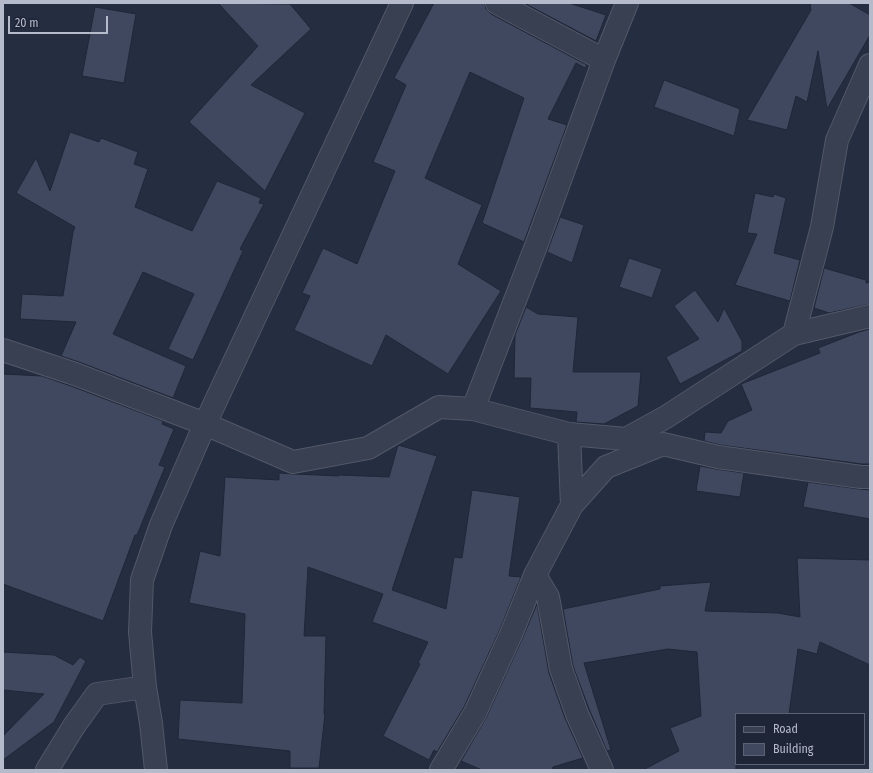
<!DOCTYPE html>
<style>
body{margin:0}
#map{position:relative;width:873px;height:773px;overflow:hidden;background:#252d41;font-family:"Fira Sans Condensed",sans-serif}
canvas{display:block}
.frame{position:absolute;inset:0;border:4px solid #b6bbcb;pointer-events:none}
.legend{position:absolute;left:735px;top:713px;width:130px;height:52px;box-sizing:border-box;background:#1e2536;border:1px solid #5b6172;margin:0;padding:5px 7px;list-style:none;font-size:12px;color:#b6bbcb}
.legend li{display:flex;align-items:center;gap:8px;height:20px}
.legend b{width:20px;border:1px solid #5b6172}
.scale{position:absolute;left:8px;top:16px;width:100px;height:18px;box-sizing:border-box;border:2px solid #b6bbcb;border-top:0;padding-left:5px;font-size:12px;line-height:14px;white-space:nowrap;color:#b6bbcb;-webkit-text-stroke:3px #1e2536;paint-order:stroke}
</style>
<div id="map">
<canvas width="873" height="773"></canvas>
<div class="frame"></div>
<ul class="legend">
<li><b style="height:5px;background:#394051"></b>Road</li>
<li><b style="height:11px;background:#3f485f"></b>Building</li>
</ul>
<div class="scale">20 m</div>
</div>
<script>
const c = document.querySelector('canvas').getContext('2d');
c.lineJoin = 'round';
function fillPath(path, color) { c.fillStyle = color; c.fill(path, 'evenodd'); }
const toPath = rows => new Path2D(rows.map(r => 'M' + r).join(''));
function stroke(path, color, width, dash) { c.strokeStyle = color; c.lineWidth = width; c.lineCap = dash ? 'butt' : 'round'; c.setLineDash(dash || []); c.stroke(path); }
const building = toPath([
 [218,3,290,4,311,29,251,85,305,113,265,191,189,122,258,46,218,3],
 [434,3,485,3,486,9,491,14,587,65,585,68,576,63,548,119,567,125,524,242,482,223,524,98,470,72,425,178,482,205,458,264,501,291,448,374,386,335,372,366,294,330,310,296,302,293,323,248,357,264,395,171,373,162,406,85,394,78,434,3],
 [524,3,569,3,606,15,596,41,524,3],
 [810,3,849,3,870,15,870,35,827,109,818,51,807,102,796,96,787,130,747,120,811,10,810,3],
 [95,7,136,14,124,83,82,76,95,7],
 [664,80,740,109,734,136,654,107,664,80],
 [70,132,99,142,101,138,138,152,134,164,148,169,135,207,192,231,217,181,261,198,259,203,264,204,240,249,243,251,193,360,168,349,194,294,143,272,113,334,186,366,173,398,79,362,61,356,76,322,20,319,22,294,63,296,73,232,75,227,16,193,36,158,50,191,70,132],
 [755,193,773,197,774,194,786,198,774,253,800,260,790,301,735,285,757,234,747,233,755,193],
 [560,217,584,225,572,263,547,252,560,217],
 [629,258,662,269,652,298,619,287,629,258],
 [824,268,866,280,866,283,870,282,870,304,829,313,814,308,824,268],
 [695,290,718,322,724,308,742,341,742,351,680,384,666,357,699,339,674,306,695,290],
 [526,307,538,314,578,317,573,372,641,372,638,406,604,424,576,422,577,412,530,408,531,378,514,378,515,335,526,307],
 [870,329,870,464,862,464,720,445,704,441,705,432,721,433,728,421,752,410,741,384,820,353,818,348,859,332,870,329],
 [3,374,42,376,71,386,163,421,162,424,174,429,159,465,165,467,137,535,135,535,103,621,3,584,3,374],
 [398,445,437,456,392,590,446,609,454,557,462,558,472,490,520,497,509,576,521,577,501,627,464,707,437,752,434,750,429,760,383,736,420,664,418,663,428,642,372,622,383,594,308,567,304,636,326,636,324,714,325,714,319,768,290,768,290,751,178,739,180,700,242,703,245,614,189,603,200,551,220,556,225,477,279,480,279,473,295,474,339,476,339,475,389,477,398,445],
 [700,466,716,469,744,473,740,497,696,491,700,466],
 [808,482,859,489,870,490,870,519,803,507,808,482],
 [797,558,870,560,870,665,820,642,817,654,798,649,789,714,736,714,736,770,643,770,679,751,670,728,701,716,697,652,668,649,584,663,611,750,607,751,589,709,573,666,563,609,660,589,660,586,711,582,705,611,778,613,800,617,797,558],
 [537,604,549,673,565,718,583,758,553,767,552,770,482,770,461,761,486,718,523,637,537,604],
 [3,652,54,655,73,665,80,657,86,661,54,722,3,760,3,736,44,694,3,690,3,652]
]);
fillPath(building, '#3f485f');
stroke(building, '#202738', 1);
const minor = toPath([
 [497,3,604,60],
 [794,334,822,227,837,140,870,65],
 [3,350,75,374,205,424,293,462,368,448,439,407,473,409,569,434,626,439,666,417,794,334,870,316],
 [473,409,536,246,604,60,627,3],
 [569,434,572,505],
 [535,575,548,597,561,669,577,714,602,770],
 [47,770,74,726,97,694,145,687],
 [156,770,151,723,145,687,140,632,142,580,161,525,205,424,402,3],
 [441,770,475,713,512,632,535,575,572,505,606,467,663,444,718,457,861,477,870,477]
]);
stroke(minor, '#515868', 24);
stroke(minor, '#394051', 22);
</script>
